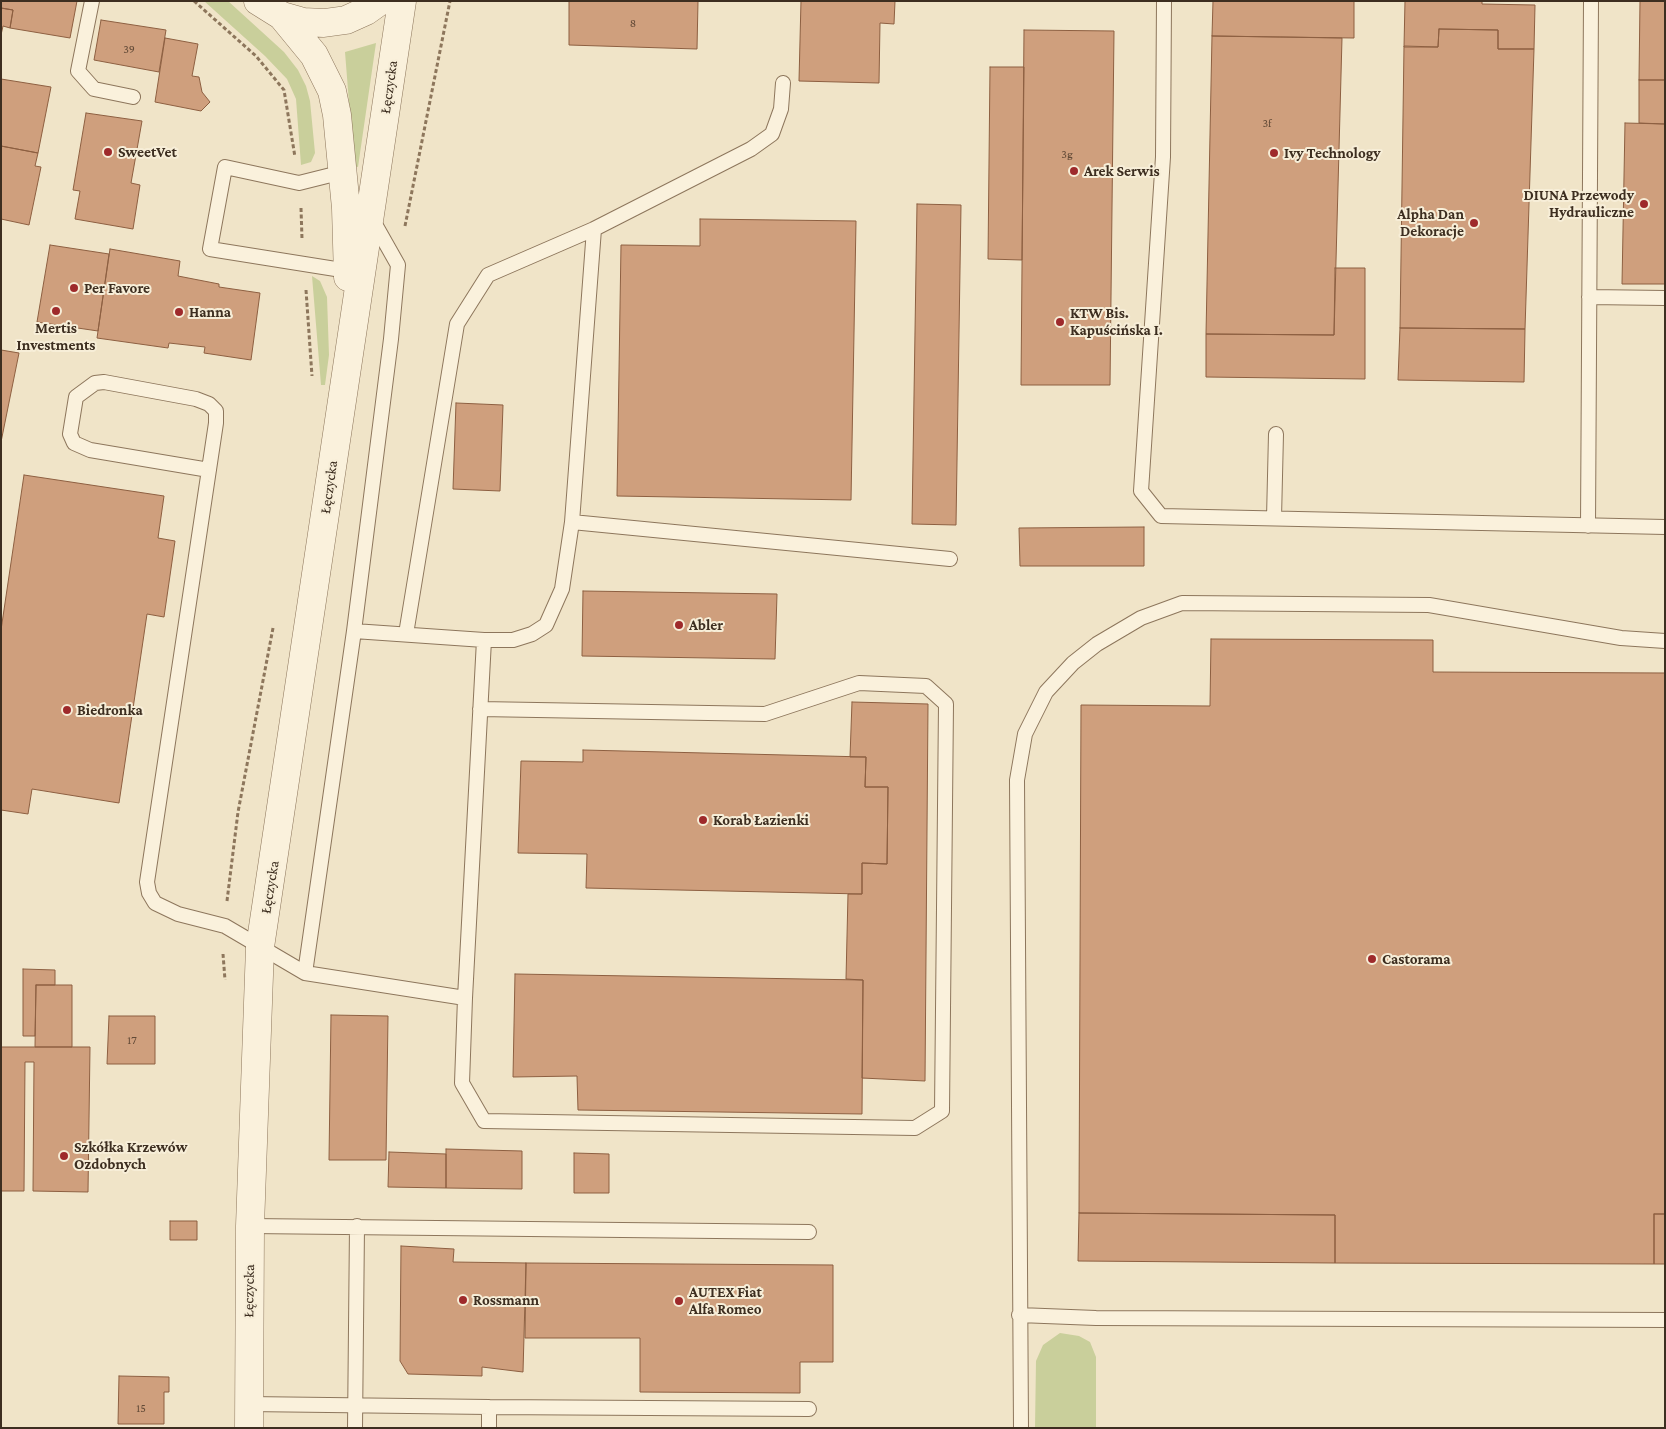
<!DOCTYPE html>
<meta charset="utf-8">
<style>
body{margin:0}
#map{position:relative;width:1666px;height:1429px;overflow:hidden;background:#f0e4c8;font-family:"Crimson Pro",serif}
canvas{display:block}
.frame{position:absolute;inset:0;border:2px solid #3d2e20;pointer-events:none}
</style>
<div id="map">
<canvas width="1666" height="1429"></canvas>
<div class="frame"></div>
</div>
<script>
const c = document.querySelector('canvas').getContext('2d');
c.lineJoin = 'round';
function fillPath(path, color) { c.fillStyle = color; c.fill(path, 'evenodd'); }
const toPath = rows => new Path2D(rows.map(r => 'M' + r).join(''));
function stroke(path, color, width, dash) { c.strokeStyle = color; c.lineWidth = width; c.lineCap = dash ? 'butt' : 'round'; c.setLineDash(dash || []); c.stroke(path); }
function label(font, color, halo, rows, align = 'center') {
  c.font = font + ' "Crimson Pro",serif'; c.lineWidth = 4; c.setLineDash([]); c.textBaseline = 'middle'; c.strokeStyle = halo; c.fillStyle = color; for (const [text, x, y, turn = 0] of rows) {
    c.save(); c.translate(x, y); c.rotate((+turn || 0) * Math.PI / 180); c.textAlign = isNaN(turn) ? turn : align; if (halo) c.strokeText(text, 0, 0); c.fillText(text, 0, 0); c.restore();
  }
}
fillPath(toPath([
 [204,1,228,1,284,52,298,70,306,86,310,101,315,153,311,162,301,165,296,99,287,79,265,56],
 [376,43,358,167,354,166,345,52],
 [312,276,320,281,327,297,329,355,325,385,321,385],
 [1060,1333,1079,1336,1090,1342,1096,1357,1096,1428,1035,1428,1036,1361,1043,1345]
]), '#c9cf9b');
const building = toPath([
 [1,1,77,1,70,38,10,28,13,10,1,8,1,1],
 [569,1,698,1,697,49,569,45,569,1],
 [801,1,895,1,894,24,880,23,879,83,799,81,801,1],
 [1213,1,1354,1,1354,38,1212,36,1213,1],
 [1405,1,1482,1,1482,4,1535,5,1534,49,1498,49,1498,30,1439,29,1438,47,1404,47,1405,1],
 [1640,1,1665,1,1665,80,1639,80,1640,1],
 [1,8,13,10,10,28,3,26,1,35,1,8],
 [101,20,166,30,159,72,94,60,101,20],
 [1439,29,1498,30,1498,49,1534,49,1525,329,1400,328,1404,46,1438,47,1439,29],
 [1024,30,1114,31,1110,385,1021,385,1024,30],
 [1212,36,1342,38,1334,335,1206,334,1212,36],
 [165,38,198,44,192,76,199,77,202,92,210,102,201,111,155,102,165,38],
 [990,67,1024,67,1022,260,988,259,990,67],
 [1,79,51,87,38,153,1,146,1,79],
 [1639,80,1665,80,1665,124,1639,123,1639,80],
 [86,113,142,121,131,183,140,185,133,229,75,219,80,191,73,190,86,113],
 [1625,123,1665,124,1665,284,1622,284,1625,123],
 [1,146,38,153,35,166,41,167,29,225,1,219,1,146],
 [917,204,961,205,956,525,912,524,917,204],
 [700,219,856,221,851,500,617,496,621,245,700,246,700,219],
 [50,245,109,254,98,331,37,322,50,245],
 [110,249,180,261,178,276,219,284,219,287,260,293,251,360,204,353,205,347,169,343,168,348,97,338,110,249],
 [1335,268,1365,268,1365,379,1206,377,1206,334,1334,335,1335,268],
 [1400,328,1525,329,1524,382,1398,380,1400,328],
 [1,350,19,353,1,442,1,350],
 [456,403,503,405,500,491,453,489,456,403],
 [24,475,164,496,158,538,175,541,164,617,147,614,119,803,32,789,28,814,1,810,1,630,24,475],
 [1144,527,1144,566,1020,566,1019,528,1144,527],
 [583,591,777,594,775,659,582,656,583,591],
 [1211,639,1433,640,1433,672,1665,673,1665,1214,1654,1214,1654,1264,1335,1263,1335,1215,1079,1213,1081,705,1210,706,1211,639],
 [852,702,928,704,925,1081,862,1078,863,980,846,979,848,894,862,894,862,863,887,864,888,787,865,787,866,757,850,757,852,702],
 [583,750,866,757,865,787,888,787,887,864,862,863,862,894,586,888,587,854,518,853,521,761,583,762,583,750],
 [23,969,55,970,55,985,36,985,35,1036,23,1036,23,969],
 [515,974,863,980,862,1114,578,1110,577,1076,513,1077,515,974],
 [36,985,72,985,72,1047,35,1047,36,985],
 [331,1015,388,1016,386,1160,329,1160,331,1015],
 [109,1016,155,1016,155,1064,107,1064,109,1016],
 [1,1047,90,1047,88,1192,33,1191,34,1062,25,1062,24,1191,1,1191,1,1047],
 [446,1149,522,1151,522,1189,446,1188,446,1149],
 [389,1152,446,1154,446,1188,388,1187,389,1152],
 [574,1153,609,1154,609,1193,574,1193,574,1153],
 [1079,1213,1335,1215,1335,1263,1078,1261,1079,1213],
 [1654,1214,1665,1214,1665,1264,1654,1264,1654,1214],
 [170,1221,197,1221,197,1240,170,1240,170,1221],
 [401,1246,454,1249,453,1262,526,1263,523,1372,482,1367,482,1376,408,1374,400,1361,401,1246],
 [526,1263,833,1265,833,1362,800,1362,800,1393,640,1392,640,1338,525,1338,526,1263],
 [119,1376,169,1377,169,1392,164,1392,164,1424,118,1424,119,1376]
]);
fillPath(building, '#cf9f7d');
stroke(building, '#8d5f41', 1);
const service = toPath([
 [92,1,78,71,94,89,133,97],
 [1164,1,1163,157,1141,491,1161,516,1665,527],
 [343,172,299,183,225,167,210,249,348,271],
 [1589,297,1665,298],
 [209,470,90,450,74,443,70,434,76,397,95,383,104,382,196,399,209,404,216,411,216,423,147,882,149,893,155,903,178,914,225,926,305,973,465,998,484,640,513,640,532,634,546,625,562,589,572,522,594,229,751,149,772,134,781,109,783,83],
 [1274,518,1276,434],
 [572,522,950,559],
 [1588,526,1591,1],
 [354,631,484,640],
 [406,634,457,324,488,275,594,229],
 [305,973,354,631,391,339,398,265,372,219],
 [465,998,462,1083,484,1121,915,1128,942,1111,946,704,926,686,859,683,765,714,480,709],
 [250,1226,809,1232],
 [1019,1315,1096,1318,1665,1320],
 [248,1404,489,1407,489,1428],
 [489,1407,809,1409],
 [355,1428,357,1226],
 [1021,1428,1017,780,1025,734,1046,692,1073,663,1097,644,1141,618,1182,603,1429,605,1621,638,1665,641]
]);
const tertiary = toPath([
 [258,1,282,16,303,22,324,23,346,20,366,11,380,1],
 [282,16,314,55,332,91,337,115,346,208,348,277],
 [249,1428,250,1226,260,947,402,1]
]);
stroke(service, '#8d765c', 16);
stroke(tertiary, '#8d765c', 29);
stroke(toPath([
 [194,1,256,56,284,90,295,157],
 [301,208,302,239],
 [405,226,450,1],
 [306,290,312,376],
 [227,901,238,812,273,628],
 [223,954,225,980]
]), '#8d765c', 3, [4, 2.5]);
stroke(service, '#faf1dc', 14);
stroke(tertiary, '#faf1dc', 28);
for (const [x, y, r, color] of [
 [108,152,5,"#9e2a2b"],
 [1274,153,5,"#9e2a2b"],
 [1074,171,5,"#9e2a2b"],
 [1644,204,5,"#9e2a2b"],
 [1474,223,5,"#9e2a2b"],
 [74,288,5,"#9e2a2b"],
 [56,311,5,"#9e2a2b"],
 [179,312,5,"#9e2a2b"],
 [1060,322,5,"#9e2a2b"],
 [679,625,5,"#9e2a2b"],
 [67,710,5,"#9e2a2b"],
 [703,820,5,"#9e2a2b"],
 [1372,959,5,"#9e2a2b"],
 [64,1156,5,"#9e2a2b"],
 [463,1300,5,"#9e2a2b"],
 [679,1301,5,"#9e2a2b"]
]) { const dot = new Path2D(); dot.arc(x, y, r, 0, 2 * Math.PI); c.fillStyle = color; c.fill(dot); stroke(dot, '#f7eed8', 2); }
label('12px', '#624a37', null, [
 ["8",633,23],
 ["39",129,49],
 ["3f",1267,123],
 ["3g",1067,154],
 ["17",132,1040],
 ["15",141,1408]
]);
label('15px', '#3d2e20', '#f7eed8', [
 ["Łęczycka",389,87,-82],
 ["Łęczycka",329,487,-82],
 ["Łęczycka",270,887,-81],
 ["Łęczycka",249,1291,-89]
]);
label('bold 15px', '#3d2e20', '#f7eed8', [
 ["SweetVet",118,152],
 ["Ivy Technology",1284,153],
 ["Arek Serwis",1084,171],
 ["DIUNA Przewody",1634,195,"right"],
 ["Hydrauliczne",1634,212,"right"],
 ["Alpha Dan",1464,214,"right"],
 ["Dekoracje",1464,231,"right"],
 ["Per Favore",84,288],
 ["Hanna",189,312],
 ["KTW Bis.",1070,313],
 ["Kapuścińska I.",1070,330],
 ["Mertis",56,328,"center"],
 ["Investments",56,345,"center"],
 ["Abler",689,625],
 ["Biedronka",77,710],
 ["Korab Łazienki",713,820],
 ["Castorama",1382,959],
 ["Szkółka Krzewów",74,1147],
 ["Ozdobnych",74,1164],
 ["AUTEX Fiat",689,1292],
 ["Alfa Romeo",689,1309],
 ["Rossmann",473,1300]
], 'left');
</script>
